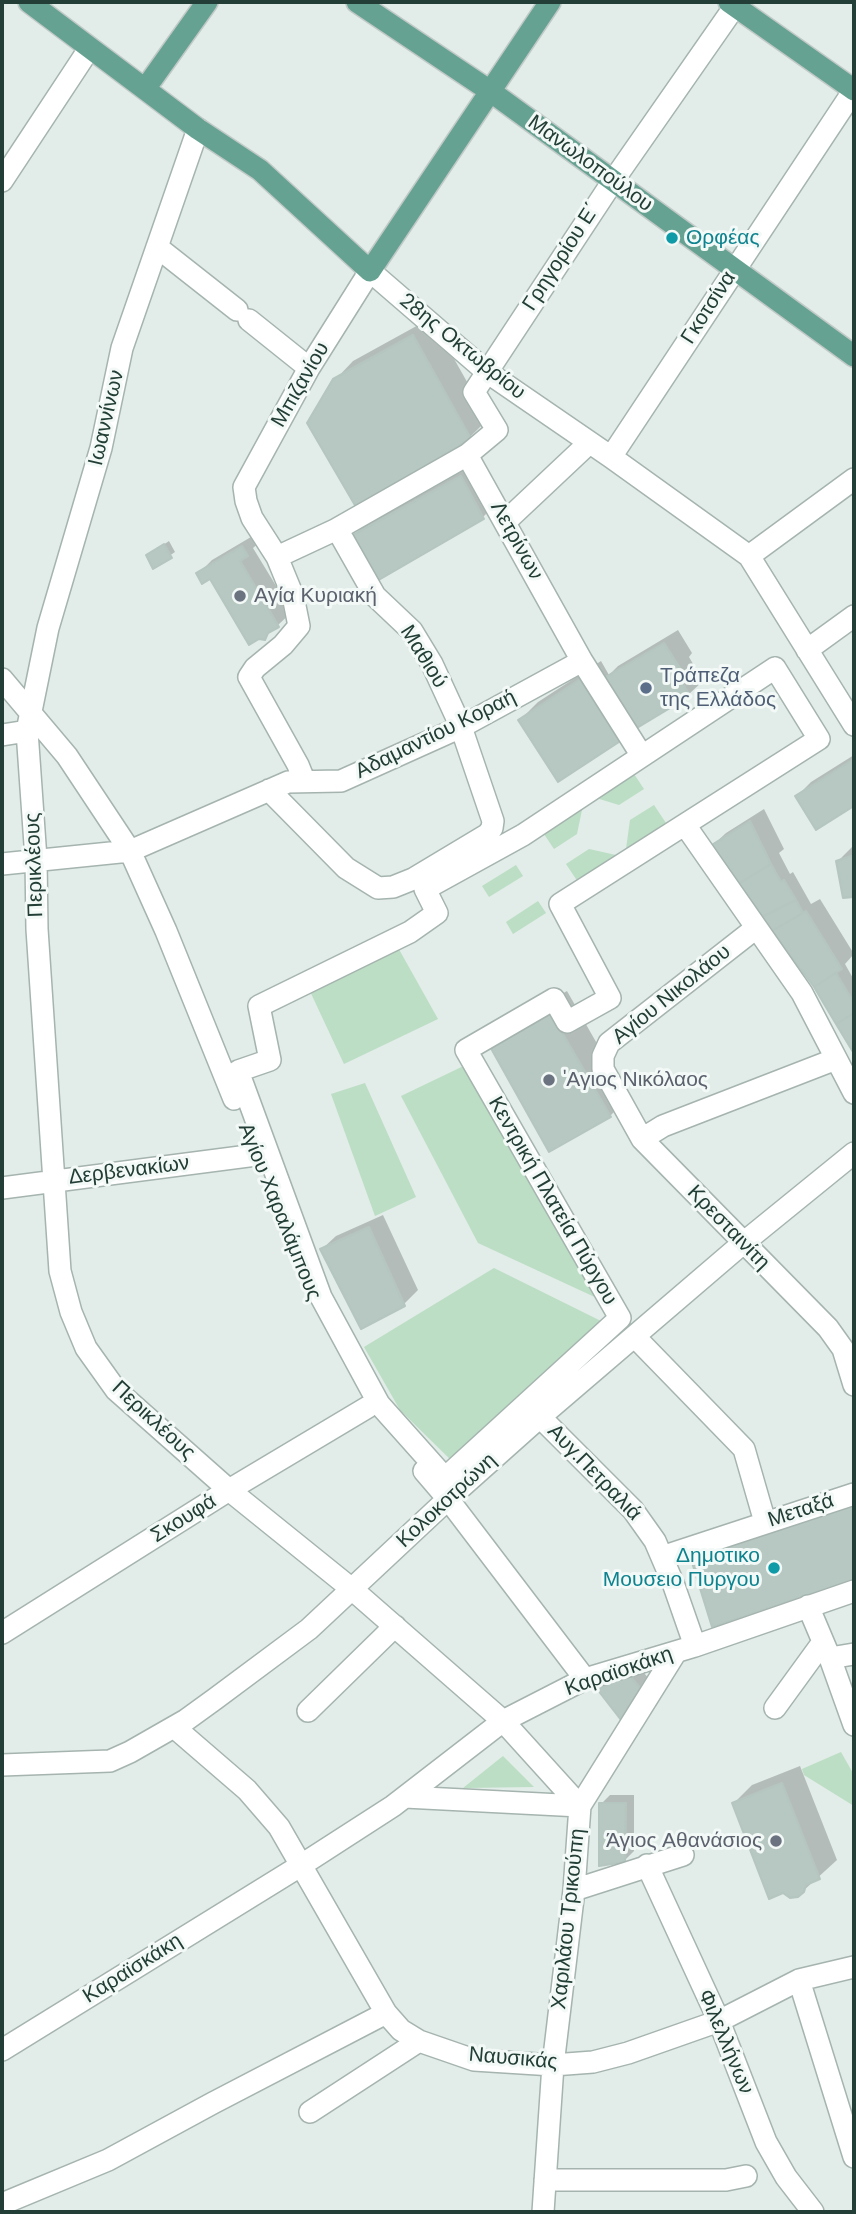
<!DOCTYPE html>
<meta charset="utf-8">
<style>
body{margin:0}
#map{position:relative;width:856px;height:2214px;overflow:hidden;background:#e2ece8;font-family:"DM Sans",sans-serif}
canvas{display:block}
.frame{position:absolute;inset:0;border:4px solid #223e36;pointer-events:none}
</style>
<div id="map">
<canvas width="856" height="2214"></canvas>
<div class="frame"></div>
</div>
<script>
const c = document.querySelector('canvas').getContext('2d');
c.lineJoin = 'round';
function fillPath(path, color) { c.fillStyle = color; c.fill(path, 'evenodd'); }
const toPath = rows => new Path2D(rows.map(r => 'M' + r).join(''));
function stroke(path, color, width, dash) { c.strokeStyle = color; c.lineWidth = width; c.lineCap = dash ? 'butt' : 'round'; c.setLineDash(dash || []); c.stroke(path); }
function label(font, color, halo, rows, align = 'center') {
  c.font = font + ' "DM Sans",sans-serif'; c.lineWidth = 6; c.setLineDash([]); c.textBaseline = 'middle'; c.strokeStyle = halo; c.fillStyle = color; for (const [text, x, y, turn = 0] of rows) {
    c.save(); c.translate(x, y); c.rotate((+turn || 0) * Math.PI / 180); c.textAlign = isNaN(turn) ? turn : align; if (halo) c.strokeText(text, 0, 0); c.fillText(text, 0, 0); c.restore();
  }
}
fillPath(toPath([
 [632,771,644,789,619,805,593,797],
 [583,805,577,834,554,849,542,831],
 [654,805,666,823,626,849,630,820],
 [589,849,616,855,578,882,566,864],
 [516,865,523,876,489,897,482,886],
 [538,901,546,913,513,934,506,922],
 [396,944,438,1019,344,1064,308,987],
 [474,1061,599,1299,478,1243,401,1096],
 [365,1083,416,1197,375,1216,331,1094],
 [494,1268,603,1322,457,1466,400,1410,364,1347],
 [841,1752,854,1775,854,1806,804,1775,802,1769],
 [503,1756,534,1787,462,1788,463,1788]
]), '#bbdec4');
fillPath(toPath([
 [431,318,488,419,470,437,356,505,335,380,353,361],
 [479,459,501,499,483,517,353,536,371,518],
 [256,534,261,541,253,548,292,612,264,638,210,577,198,574,212,560],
 [169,541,175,552,154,566,148,555],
 [678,630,692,653,689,657,703,681,689,694,520,720,538,702,601,661,609,675,618,666],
 [854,755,854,804,816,827,797,796,811,782],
 [764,809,784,849,779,853,790,874,793,872,811,904,820,899,854,954,845,964,854,980,854,1050,814,984,712,846,726,833],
 [852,847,854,847,854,896,844,897,838,861],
 [567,991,628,1098,610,1116,508,1025],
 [383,1215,418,1290,404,1304,361,1327,322,1249,336,1236],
 [640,1668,649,1679,630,1709,621,1717,600,1689,608,1680],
 [800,1766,837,1860,803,1891,734,1803,752,1785],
 [610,1795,634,1795,634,1851,625,1860,601,1804]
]), '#0003');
const building = toPath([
 [413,335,471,439,356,507,307,423,333,379,413,335],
 [461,476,484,519,377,581,351,536,461,476],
 [164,544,172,558,153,569,146,555,164,544],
 [242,546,248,556,240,561,279,627,268,633,265,640,259,639,249,645,210,579,202,584,196,573,242,546],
 [664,643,680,668,675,670,690,696,632,731,602,679,664,643],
 [582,678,622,740,558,782,518,720,582,678],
 [854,759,854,806,816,830,795,796,854,759],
 [750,821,771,864,738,884,710,846,750,821],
 [854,855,854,897,843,898,836,861,854,855],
 [771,864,781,882,784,880,796,900,762,917,738,884,771,864],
 [796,900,803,913,772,931,762,917,796,900],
 [806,911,842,969,814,987,772,931,806,911],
 [836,973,854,1003,854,1013,836,1024,814,987,836,973],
 [548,1008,611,1117,549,1152,488,1043,548,1008],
 [854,1013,854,1052,853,1052,836,1024,854,1013],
 [369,1227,405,1306,361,1329,320,1249,369,1227],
 [854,1504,854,1580,712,1627,690,1556,854,1504],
 [630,1676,641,1689,621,1720,597,1689,630,1676],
 [782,1783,820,1879,806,1885,804,1892,798,1897,790,1898,783,1893,769,1899,732,1803,782,1783],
 [599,1803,626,1803,625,1862,599,1866,599,1803]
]);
fillPath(building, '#b7c7c1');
stroke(building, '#b4c6bf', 2);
const minor = toPath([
 [198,129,122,348,101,448,48,628,27,731,36,859,37,929,60,1271,71,1312,86,1348,116,1390,229,1490,353,1590,503,1721,580,1806],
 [2,181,89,49],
 [157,247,237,310],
 [249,320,309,368],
 [467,455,497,430,474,392,613,181,735,6],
 [611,457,854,90],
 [505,522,589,443],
 [337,529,467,455,582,661,642,756],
 [749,556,854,479],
 [807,650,854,616],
 [775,668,819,739,560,904,610,998,567,1022,554,999,466,1050,620,1318,445,1478,379,1404,321,1297,238,1071,270,1060,259,1006,410,932,437,913,425,889,523,835,775,668],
 [2,679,67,756,130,851,166,931,234,1099],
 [2,735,27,731],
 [304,780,298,765,249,677,255,668,283,645,299,626,293,596,277,557,252,518,246,501,244,487,309,368,370,271,487,372,611,457,749,556,854,725],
 [269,790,346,868,378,888,393,887,413,879,488,834,492,828,493,821,461,727,432,664,412,631,375,596,337,529,277,557],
 [685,825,802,993,854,1093],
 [2,864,130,851,288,782,341,781,461,727,582,661],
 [756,928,609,1043,603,1056,603,1069,642,1139,828,1328,843,1349,854,1385],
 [642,1139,663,1126,836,1059],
 [2,1188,256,1155],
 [635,1337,744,1449,765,1522],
 [540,1417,633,1510,655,1541,673,1583,695,1646],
 [424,1471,448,1499,585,1679],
 [668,1555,854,1494],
 [808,1606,830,1658,854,1725],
 [2,1633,229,1490,368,1407],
 [830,1658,854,1654],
 [775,1708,823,1642],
 [308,1711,395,1626],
 [174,1727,247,1790,279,1827,386,2013,401,2030,419,2041,474,2060,553,2065,593,2062,628,2053,719,2021,799,1980,854,1967],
 [2,1765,110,1761,130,1752,186,1720,215,1699,309,1629,448,1499,540,1417,742,1244,854,1153],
 [405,1797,580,1806],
 [647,1865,719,2021,766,2142,786,2177,813,2212],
 [574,1890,683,1855],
 [799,1980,854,2157],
 [2,2050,300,1866,393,1806,503,1721,585,1679,695,1646,854,1591],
 [310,2112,419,2041],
 [545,2180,726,2180,746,2176],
 [2,2204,108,2160,213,2103,386,2013],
 [543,2212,553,2065,574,1890,580,1806,676,1652]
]);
const major = toPath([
 [29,2,198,129,260,170,370,271,550,2],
 [357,2,490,91,854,356],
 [729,2,854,90],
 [145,89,207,2]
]);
stroke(minor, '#a5b4af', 24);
stroke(major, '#c1c9c7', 24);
stroke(minor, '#fff', 21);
stroke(major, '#66a292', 21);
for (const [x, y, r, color] of [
 [672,238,7,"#0f9aa8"],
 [240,596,7,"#6b7280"],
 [646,688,7,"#5c6f8a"],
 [549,1080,7,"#6b7280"],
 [774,1568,7,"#0f9aa8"],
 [776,1841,7,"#6b7280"]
]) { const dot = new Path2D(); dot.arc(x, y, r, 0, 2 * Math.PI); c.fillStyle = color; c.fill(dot); stroke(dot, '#f3f9f6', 2.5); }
label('21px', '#223e36', '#f3f9f6', [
 ["Μανωλοπούλου",590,164,36],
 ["Γρηγορίου Ε΄",562,257,-57],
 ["Γκοτσίνα",709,308,-57],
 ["28ης Οκτωβρίου",462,347,39],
 ["Μπιζανίου",301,385,-60],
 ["Ιωαννίνων",107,418,-77],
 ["Λετρίνων",516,541,61],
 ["Μαθιού",423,657,58],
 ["Αδαμαντίου Κοραή",436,735,-26],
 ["Περικλέους",35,865,-92],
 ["Αγίου Νικολάου",672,995,-39],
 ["Δερβενακίων",129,1171,-7],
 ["Κεντρική Πλατεία Πύργου",552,1201,60],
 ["Αγίου Χαραλάμπους",279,1212,68],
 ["Κρεσταινίτη",728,1228,46],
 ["Περικλέους",153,1421,43],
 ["Αυγ.Πετραλιά",594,1473,46],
 ["Κολοκοτρώνη",447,1501,-43],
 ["Μεταξά",801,1511,-18],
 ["Σκουφά",184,1519,-32],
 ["Καραϊσκάκη",619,1672,-19],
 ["Χαριλάου Τρικούπη",569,1919,-84],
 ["Καραϊσκάκη",133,1969,-32],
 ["Φιλελλήνων",725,2042,67],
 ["Ναυσικάς",513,2059,5]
]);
label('21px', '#0d838f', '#f3f9f6', [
 ["Ορφέας",686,238],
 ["Δημοτικο",760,1556,"right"],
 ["Μουσειο Πυργου",760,1580,"right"]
], 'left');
label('21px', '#5b616d', '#f3f9f6', [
 ["Αγία Κυριακή",254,596],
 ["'Αγιος Νικόλαος",563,1080],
 ["Άγιος Αθανάσιος",762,1841,"right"]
], 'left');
label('21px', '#4e5e75', '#f3f9f6', [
 ["Τράπεζα",660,676],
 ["της Ελλάδος",660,700]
], 'left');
</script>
